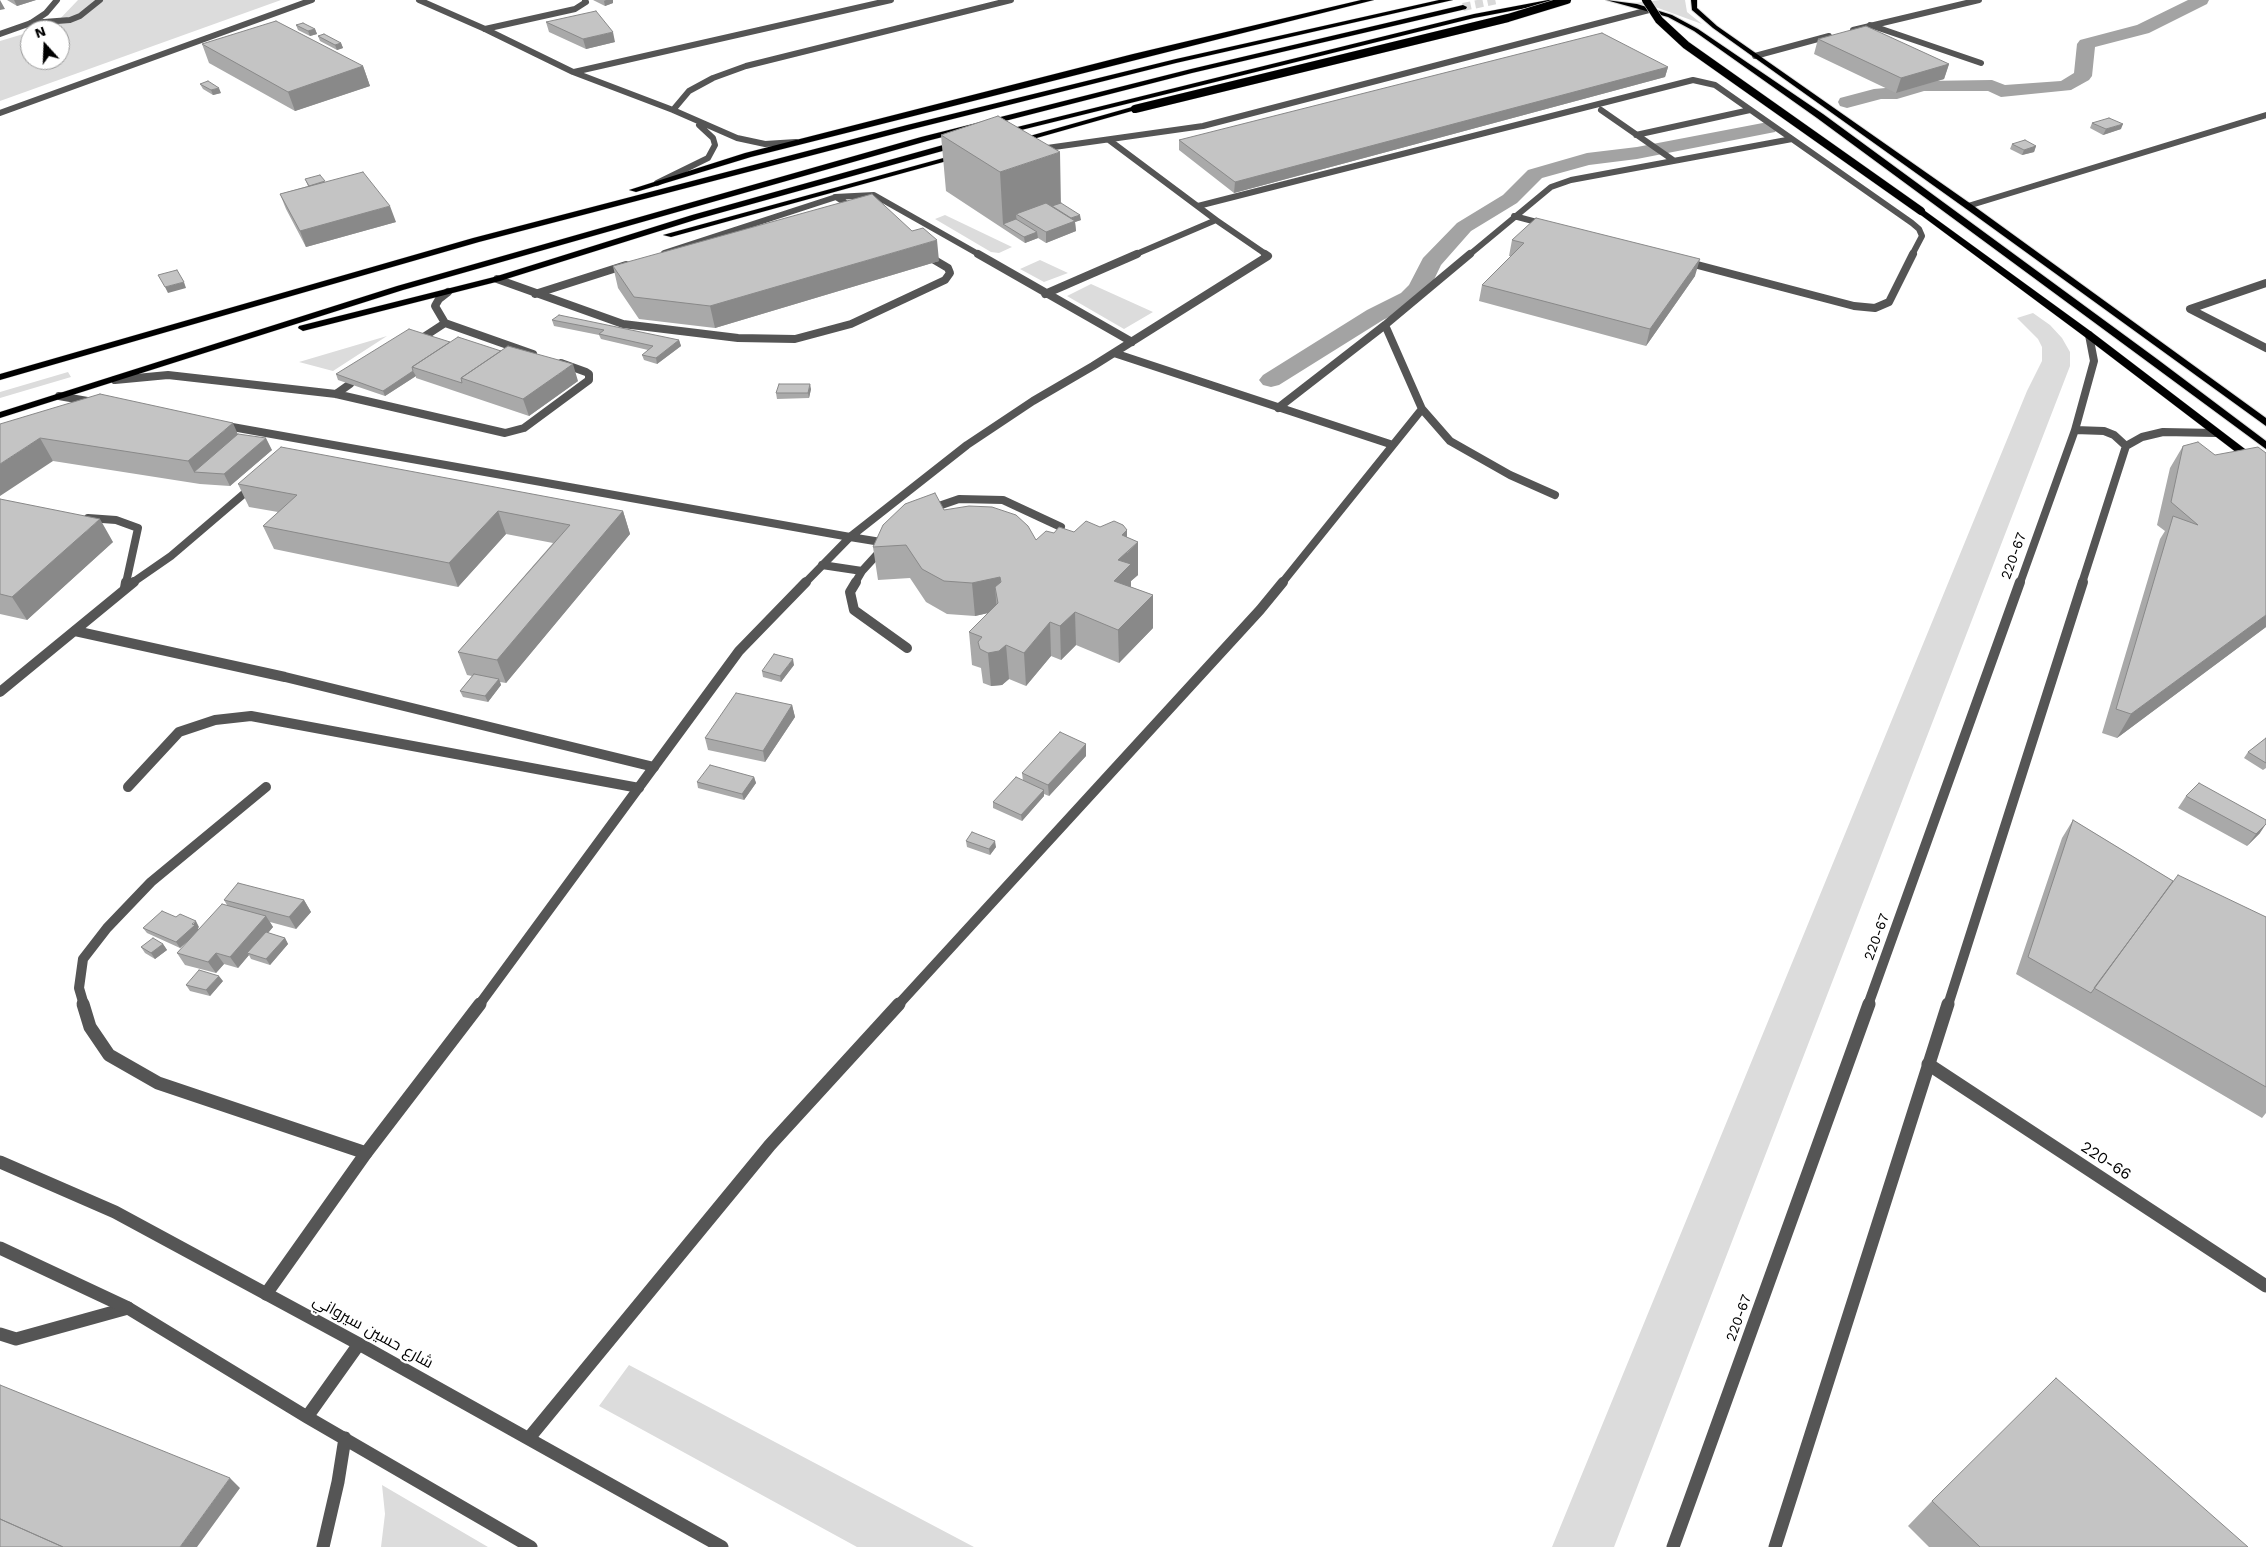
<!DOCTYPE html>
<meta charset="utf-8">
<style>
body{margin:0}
#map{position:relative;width:2266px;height:1547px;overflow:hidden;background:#fff;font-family:"Work Sans",sans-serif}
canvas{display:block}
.north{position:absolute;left:20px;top:20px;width:50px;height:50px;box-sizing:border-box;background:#fff;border:1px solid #999;border-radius:50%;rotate:340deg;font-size:14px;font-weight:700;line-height:20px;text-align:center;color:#000}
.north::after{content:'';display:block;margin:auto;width:18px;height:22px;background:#000;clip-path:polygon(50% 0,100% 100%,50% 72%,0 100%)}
</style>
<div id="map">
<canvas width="2266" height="1547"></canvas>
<div class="north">N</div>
</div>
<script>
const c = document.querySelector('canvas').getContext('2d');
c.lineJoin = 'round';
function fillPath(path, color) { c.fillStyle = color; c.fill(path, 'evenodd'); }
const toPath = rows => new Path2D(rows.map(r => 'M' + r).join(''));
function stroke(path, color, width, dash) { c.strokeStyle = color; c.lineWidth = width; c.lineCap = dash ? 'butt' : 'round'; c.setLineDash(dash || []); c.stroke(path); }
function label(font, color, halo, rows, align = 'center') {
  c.font = font + ' "Work Sans",Cairo,sans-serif'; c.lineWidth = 4.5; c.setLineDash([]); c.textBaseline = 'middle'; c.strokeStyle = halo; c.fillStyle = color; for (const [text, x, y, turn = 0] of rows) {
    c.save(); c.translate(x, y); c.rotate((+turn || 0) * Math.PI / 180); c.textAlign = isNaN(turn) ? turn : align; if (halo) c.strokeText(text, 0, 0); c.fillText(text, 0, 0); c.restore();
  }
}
fillPath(toPath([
 [78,0,281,0,0,101,0,41,30,32,30,60,60,60,60,30,37,30,55,24],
 [1660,0,1685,0,1687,12,1702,24,1658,8,1634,3],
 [945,215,1012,247,999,253,991,252,935,219],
 [1040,260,1068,273,1044,282,1020,269],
 [1091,284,1153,312,1124,329,1067,296],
 [2033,313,2050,325,2062,338,2070,352,2070,366,1614,1547,1552,1547,2027,391,2042,361,2042,347,2038,339,2017,318],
 [387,336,333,371,299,362],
 [68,372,71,377,0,398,0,392],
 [629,1365,974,1547,857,1547,599,1406],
 [382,1485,488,1547,381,1547,385,1514]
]), '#dcdcdc');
fillPath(toPath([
 [2188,0,2209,0,2207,4,2149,33,2095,47,2092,76,2089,80,2071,90,2001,97,1988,91,1924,91,1897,99,1881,99,1847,108,1840,106,1838,102,1840,98,1874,89,1897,87,1923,81,1992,80,2005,85,2061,81,2074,73,2077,44,2080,40,2137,25,2188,0],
 [1768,122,1775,124,1778,128,1775,132,1637,159,1589,165,1542,178,1517,203,1471,231,1441,265,1430,288,1417,303,1383,320,1279,385,1271,387,1263,385,1259,380,1263,375,1367,310,1401,293,1409,285,1423,258,1457,223,1503,195,1528,170,1587,153,1637,147,1768,122]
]), '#a3a3a3');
stroke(toPath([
 [1463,7,1497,0]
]), '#d9d9d9', 8, [8, 4.5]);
const primary = toPath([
 [1606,0,1637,4,1672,15,1698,29,1823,114,2157,359,2266,441,2266,449,1817,118,1694,31,1668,17,1606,0],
 [1691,0,1697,0,1697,8,1717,26,1971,204,2266,418,2266,426,1965,208,1713,28,1692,10,1691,0]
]);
const trunk = toPath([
 [1361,0,1374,0,751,157,636,192,629,190,745,153,1133,54,1361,0],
 [1439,0,1453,0,1176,63,913,129,479,242,0,380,0,374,473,238,907,125,1176,59,1439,0],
 [1548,0,1568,0,1474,18,1001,135,997,132,1474,14,1548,0],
 [1463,5,1467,7,1466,9,1192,73,927,141,403,290,0,418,0,412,397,286,921,137,1191,69,1463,5],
 [1132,107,1139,109,1019,143,1012,141,1132,107],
 [961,140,965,143,964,145,698,219,500,281,303,331,298,328,299,326,494,277,692,215,961,140],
 [958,154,965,156,671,237,663,235,958,154],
 [1921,208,2093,333,2266,465,2266,473,2262,472,2085,337,1918,213,1918,209,1921,208]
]);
stroke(primary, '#dbdbdb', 2);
stroke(trunk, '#dbdbdb', 1);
stroke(toPath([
 [31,23,70,20,80,16,100,0],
 [1870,25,1981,63],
 [485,29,575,9,586,2,585,0],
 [1601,110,1673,160],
 [1636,135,1750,110],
 [1109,140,1216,220,1134,255],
 [1040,149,1203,126,1649,10],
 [835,197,874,195,980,255],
 [1198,206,1693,80,1715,85,1912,223,1919,229,1922,236,1912,255],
 [1514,216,1544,224],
 [1216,220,1267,255],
 [664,253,836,197,855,209],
 [1469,255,1551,187,1571,180,1792,139]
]), '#555', 6);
stroke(toPath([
 [978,254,1132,342],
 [1686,262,1854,306,1875,308,1889,302,1913,254],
 [497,279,623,324,738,338,795,339,851,324,945,280,950,273,948,268,926,255],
 [448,292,439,299,435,306,445,323,533,354],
 [535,294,626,265],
 [1045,294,1137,254],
 [1385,325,1422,409,1450,441,1510,475,1555,495],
 [422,338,445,323],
 [1114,353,1393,445],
 [115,380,168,375,336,394,505,433,524,428,589,380,589,374,586,372,561,363],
 [336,394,350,384],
 [1278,408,1385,325,1470,254],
 [930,509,959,499,1003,500,1061,527],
 [88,518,116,520,138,528,126,583],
 [850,537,967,445,1033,401,1093,366,1268,256,1265,254],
 [850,537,887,543],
 [822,565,862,571],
 [855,583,862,571,883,548],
 [1282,583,1422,409]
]), '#555', 8);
stroke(toPath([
 [856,582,850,592,854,610,907,648],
 [125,588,126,582],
 [75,631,285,677,654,767],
 [128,787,179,732,215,720,251,716,639,788],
 [84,1005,79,988,83,959,107,928,151,882,266,787],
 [898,1005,1260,610,1283,582]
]), '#555', 10);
stroke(toPath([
 [83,1004,90,1027,109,1055,158,1083,366,1153],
 [529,1438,770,1145,899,1004]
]), '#555', 13);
stroke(toPath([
 [2266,283,2190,309,2266,348]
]), '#555', 8);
stroke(toPath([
 [419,0,485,29,573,72,673,110,737,138,765,144,796,142],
 [1853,30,1979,0],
 [0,34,31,23,46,13,57,0],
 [1755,56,1829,36],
 [574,72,891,0],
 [673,110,689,91,713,78,746,66,1011,0],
 [0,113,312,0],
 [657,183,708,158,715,145,713,138,699,125],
 [1968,206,2266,115]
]), '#555', 6);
stroke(toPath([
 [59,396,93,402],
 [221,425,850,537],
 [132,583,171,556,253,486],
 [805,583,850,537]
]), '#555', 8);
stroke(toPath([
 [0,692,134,582],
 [479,1005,739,651,806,582]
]), '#555', 10);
stroke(toPath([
 [1928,1064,2266,1286],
 [266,1294,366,1153,480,1004],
 [0,1334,16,1339,128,1308]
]), '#555', 13);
stroke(toPath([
 [2075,430,2104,431,2114,435,2126,446],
 [2020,583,2075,430,2094,361,2089,335],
 [2082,583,2126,446,2142,437,2163,432,2216,433]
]), '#555', 8);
stroke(toPath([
 [1868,1005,2020,582],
 [1948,1005,2083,582]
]), '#555', 10);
stroke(toPath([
 [0,1162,115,1212,359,1344,722,1547],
 [0,1248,128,1308,307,1417,531,1547],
 [307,1417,359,1344],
 [323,1547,338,1482,345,1438],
 [1673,1547,1869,1004],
 [1775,1547,1948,1004]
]), '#555', 13);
fillPath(primary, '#000');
fillPath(trunk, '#000');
const trunkBridge = toPath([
 [1646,0,1659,20,1686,45,1921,211],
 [1135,109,1508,18,1567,0]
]);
stroke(trunkBridge, '#dbdbdb', 9, []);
stroke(trunkBridge, '#000', 8);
fillPath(toPath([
 [7,0,36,0,17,6],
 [593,0,613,0,613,3,605,6],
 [546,22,615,42,586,49,549,32],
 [296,25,315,29,317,34,310,36,298,30],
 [318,36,341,43,343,48,337,50,320,41],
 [1818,39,1949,64,1944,79,1896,93,1814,54],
 [202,44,363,66,370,86,295,111,209,63],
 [1668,67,1665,77,1234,193,1179,150,1179,140],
 [200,84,221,93,213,95,203,89],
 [2092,123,2121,129,2103,135,2090,128],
 [941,135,1061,203,1081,220,1075,222,1076,231,1046,243,1038,238,1025,243,946,191],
 [2012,144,2036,146,2034,152,2022,155,2010,149],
 [305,179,325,182,396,222,306,247,286,209,280,194,308,186],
 [1512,240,1695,276,1646,346,1479,301,1482,285,1511,256,1509,256],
 [939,261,715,328,639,319,618,288,613,266],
 [552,320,679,340,681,346,657,364,644,360,642,355,648,350,601,339,599,335,554,326],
 [450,342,578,381,529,416,416,378,416,376,385,396,338,380,336,374],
 [811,389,809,398,777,399,776,393],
 [0,424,238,434,272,450,230,486,200,484,53,461],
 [2183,446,2215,455,2266,627,2117,738,2102,733,2160,539,2165,531,2157,525,2170,468],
 [238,484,623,511,630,534,506,683,500,682,501,685,488,702,463,697,460,691,472,676,467,675,458,652,553,543,506,534,458,587,274,549,263,526,278,512,249,507],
 [0,499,113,542,27,620,0,614],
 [944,510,1036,540,1054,533,1074,532,1100,527,1138,542,1138,575,1131,581,1131,587,1153,595,1153,628,1119,663,1076,645,1061,660,1051,656,1026,686,1009,679,1002,685,991,686,983,683,981,668,972,665,969,632,988,613,975,616,947,614,926,602,910,578,878,580,873,547],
 [794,665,781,682,763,677,762,671],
 [792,705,795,717,765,762,708,750,705,738],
 [2266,738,2266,768,2263,770,2244,758,2248,752],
 [1086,756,1049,796,1044,794,1044,796,1022,821,993,808,993,802,1023,781,1022,773],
 [754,777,756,783,744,800,698,788,697,782],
 [2186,796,2260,833,2247,846,2178,808],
 [2073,820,2173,881,2266,917,2266,1113,2262,1118,2078,1010,2079,1009,2078,1010,2016,974,2062,838],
 [966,841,996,847,990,855,967,847],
 [224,900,304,900,311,912,296,929,270,922,273,927,268,933,285,938,288,944,270,965,251,959,249,955,238,968,224,964,216,973,185,965,177,953,190,939,180,948,147,933,143,928,199,927,198,928,199,930,227,905],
 [163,944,167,950,155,959,145,953,141,947],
 [223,981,210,996,190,991,186,985],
 [1932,1501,2248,1547,1929,1547,1908,1526]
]), '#a9a9a9');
fillPath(toPath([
 [0,0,5,9,0,10],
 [14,0,36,0,17,6],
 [606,0,613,0,613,3,605,6,604,1],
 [315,29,317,34,310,36,308,31],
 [613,32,615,42,586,49,583,39],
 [341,43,343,48,337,50,335,45],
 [1949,64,1944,79,1896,93,1901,78],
 [363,66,370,86,295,111,288,92],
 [1668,67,1665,77,1234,193,1235,182],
 [219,88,221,93,213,95,211,90],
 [2123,124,2121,129,2103,135,2106,129],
 [2036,146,2034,152,2022,155,2024,150],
 [1060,152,1061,208,1016,214,1017,225,1003,224,1000,172],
 [390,206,396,222,306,247,300,231],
 [1080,215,1081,220,1075,222,1076,231,1046,243,1046,232,1066,220],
 [1037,232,1038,238,1025,243,1024,237],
 [937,240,939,261,715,328,710,306],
 [1700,259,1695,276,1646,346,1650,329],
 [184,282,186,288,168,293,165,287],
 [679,340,681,346,657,364,656,358],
 [573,364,578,381,529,416,523,399],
 [413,371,416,376,385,396,383,391],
 [810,384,811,389,809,398,808,393],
 [233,423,243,446,194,472,188,461],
 [40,438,53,461,0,496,0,464],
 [266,438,272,450,230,486,224,474],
 [498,511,506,534,458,587,449,563],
 [623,511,630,534,506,683,497,660],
 [100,519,113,542,27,620,12,597],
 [1127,530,1127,553,1138,542,1138,575,1131,581,1131,598,1114,581,1122,535],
 [1000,577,1002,610,995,587,997,611,975,616,972,583],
 [1153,595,1153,628,1119,663,1118,630],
 [1075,612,1076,645,1061,660,1060,626],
 [2266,615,2266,627,2117,738,2131,714],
 [1050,622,1051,656,1026,686,1024,653],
 [1006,645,1009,679,1002,685,991,686,988,653],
 [793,659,794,665,781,682,780,676],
 [499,679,501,685,488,702,485,696],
 [792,705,795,717,765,762,763,751],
 [1086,744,1086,756,1049,796,1048,785],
 [754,777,756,783,744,800,742,794],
 [1044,790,1044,796,1022,821,1021,815],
 [2266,824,2260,833,2247,846,2256,834],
 [995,841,996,847,990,855,989,849],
 [304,900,311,912,296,929,289,917],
 [266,916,273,927,250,954,247,953,249,955,238,968,230,957],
 [196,921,199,927,198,928,199,931,180,948,176,942],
 [285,938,288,944,270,965,266,959],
 [163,944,167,950,155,959,151,953],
 [216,953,224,964,216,973,208,962],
 [219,976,223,981,210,996,206,990],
 [230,1478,240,1488,197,1547,180,1547]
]), '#898989');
const building = toPath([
 [596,11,613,32,583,39,546,22,596,11],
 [276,21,363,66,288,92,202,44,276,21],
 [303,23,315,29,308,31,296,25,303,23],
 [1866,26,1949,64,1901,78,1818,39,1866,26],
 [1602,33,1668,67,1235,182,1179,140,1602,33],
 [324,34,341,43,335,45,318,36,324,34],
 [208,81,219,88,211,90,200,84,208,81],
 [998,116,1060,152,1000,172,941,135,998,116],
 [2109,118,2123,124,2106,129,2092,123,2109,118],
 [2025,140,2036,146,2024,150,2012,144,2025,140],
 [363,172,390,206,300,231,280,194,363,172],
 [320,175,325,181,309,186,305,179,320,175],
 [872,194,912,231,923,228,937,240,710,306,634,297,613,266,872,194],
 [1046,203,1075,221,1046,232,1016,214,1046,203],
 [1061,203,1080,215,1071,218,1052,206,1061,203],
 [1536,218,1700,259,1650,329,1482,285,1524,243,1512,240,1536,218],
 [1016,219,1037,232,1024,237,1003,224,1016,219],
 [177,270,184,282,165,287,158,275,177,270],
 [559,315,679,340,656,358,642,355,653,346,599,334,604,330,552,320,559,315],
 [409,329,450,342,412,367,413,371,383,391,336,374,409,329],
 [458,337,501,351,461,378,462,383,412,367,458,337],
 [508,346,573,364,523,399,461,378,508,346],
 [779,384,810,384,808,393,776,393,779,384],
 [100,394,233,423,188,461,40,438,0,464,0,424,100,394],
 [238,434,266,438,224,474,194,472,238,434],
 [2198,442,2215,455,2258,447,2266,453,2266,615,2131,714,2116,709,2173,516,2198,525,2171,502,2183,446,2198,442],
 [281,447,623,511,497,660,458,652,570,525,498,511,449,563,263,526,297,495,238,484,281,447],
 [935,493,944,510,969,506,992,507,1016,515,1028,526,1036,540,1046,531,1054,533,1059,527,1074,532,1086,521,1100,527,1114,521,1123,525,1127,530,1122,535,1138,542,1118,560,1131,564,1114,581,1153,595,1118,630,1075,612,1060,626,1050,622,1024,653,1006,645,999,651,988,653,980,649,978,642,982,637,969,632,998,603,995,587,1001,582,1000,577,972,583,944,581,922,569,906,545,873,547,883,525,905,504,935,493],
 [0,499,100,519,12,597,0,594,0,499],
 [774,654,793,659,780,676,762,671,774,654],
 [474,674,499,679,485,696,460,691,474,674],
 [736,693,792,705,763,751,705,738,736,693],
 [1060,732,1086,744,1048,785,1022,773,1060,732],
 [2266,738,2266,763,2248,752,2266,738],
 [710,765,754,777,742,794,697,782,710,765],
 [1016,777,1044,790,1021,815,993,802,1016,777],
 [2199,783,2266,820,2266,824,2256,834,2186,796,2199,783],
 [2073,820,2173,881,2091,993,2028,957,2073,820],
 [972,832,995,841,989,849,966,841,972,832],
 [2178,875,2266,917,2266,1087,2094,988,2178,875],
 [238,883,304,900,289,917,224,900,238,883],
 [222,904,266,916,230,957,216,953,208,962,177,953,222,904],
 [162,911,176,917,180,914,196,921,192,924,195,925,176,942,143,928,162,911],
 [266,932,285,938,266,959,247,953,266,932],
 [153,938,163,944,151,953,141,947,153,938],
 [199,970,219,976,206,990,186,985,199,970],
 [2056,1378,2248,1547,1980,1547,1932,1501,2056,1378],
 [0,1385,230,1478,180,1547,63,1547,0,1519,0,1385],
 [0,1519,63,1547,0,1547,0,1519]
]);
fillPath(building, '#c4c4c4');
stroke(building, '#898989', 1);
label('14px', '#000', '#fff', [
 ["220-67",2014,556,-70],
 ["220-67",1877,937,-70],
 ["220-67",1739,1318,-70]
]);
label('16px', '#000', '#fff', [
 ["220-66",2106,1161,33],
 ["شارع حسين سيرواني",373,1332,29]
]);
</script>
